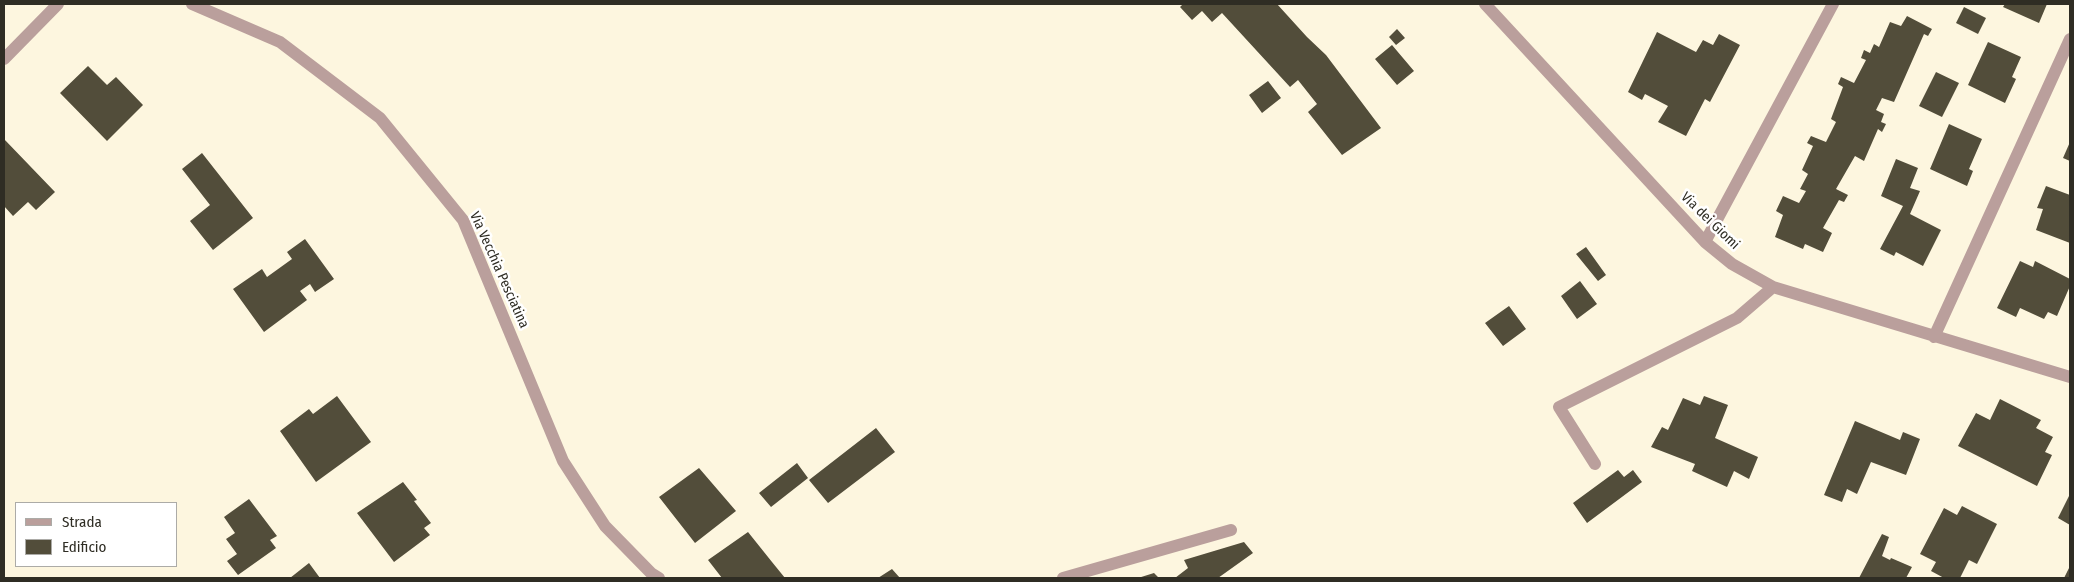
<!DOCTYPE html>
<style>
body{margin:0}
#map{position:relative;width:2074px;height:582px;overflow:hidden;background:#fdf6df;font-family:"Fira Sans Condensed",sans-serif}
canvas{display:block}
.frame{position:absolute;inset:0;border:5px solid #2f2d24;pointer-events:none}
.legend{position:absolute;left:15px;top:502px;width:162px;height:65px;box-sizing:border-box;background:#fff;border:1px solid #acaba7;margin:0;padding:6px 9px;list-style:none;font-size:15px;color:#2f2d24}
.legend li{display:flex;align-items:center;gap:10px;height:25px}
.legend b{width:25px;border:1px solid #acaba7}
</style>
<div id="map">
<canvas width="2074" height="582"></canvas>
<div class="frame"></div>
<ul class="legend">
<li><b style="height:6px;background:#ba9f9c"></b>Strada</li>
<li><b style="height:14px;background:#524d3a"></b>Edificio</li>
</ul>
</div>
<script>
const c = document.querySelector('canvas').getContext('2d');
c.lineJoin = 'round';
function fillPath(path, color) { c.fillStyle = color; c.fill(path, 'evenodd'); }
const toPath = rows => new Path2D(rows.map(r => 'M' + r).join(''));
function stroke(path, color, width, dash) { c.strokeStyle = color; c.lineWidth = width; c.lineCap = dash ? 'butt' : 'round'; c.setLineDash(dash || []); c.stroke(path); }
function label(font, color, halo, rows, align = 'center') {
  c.font = font + ' "Fira Sans Condensed",sans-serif'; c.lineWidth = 5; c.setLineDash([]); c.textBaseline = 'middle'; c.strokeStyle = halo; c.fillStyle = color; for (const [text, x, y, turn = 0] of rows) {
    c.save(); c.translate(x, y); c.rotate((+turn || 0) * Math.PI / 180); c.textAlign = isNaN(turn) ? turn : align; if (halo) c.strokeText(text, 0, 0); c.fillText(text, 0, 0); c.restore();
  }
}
fillPath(toPath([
 [1183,4,1277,4,1307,37,1326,55,1381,128,1342,155,1308,112,1317,104,1298,80,1290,87,1222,13,1212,22,1202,11,1192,20,1180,7],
 [2005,4,2047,4,2039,23,2003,7],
 [1964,7,1986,18,1978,34,1956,23],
 [1907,16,1932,29,1928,36,1924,34,1894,102,1882,98,1876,110,1884,114,1881,122,1886,124,1882,132,1878,129,1864,161,1855,156,1836,189,1848,195,1844,202,1839,200,1823,228,1832,233,1823,252,1805,244,1803,249,1775,237,1783,215,1776,211,1783,196,1799,203,1806,191,1800,189,1808,174,1802,170,1813,146,1807,143,1811,136,1826,142,1836,122,1831,119,1843,87,1838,84,1841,77,1854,83,1866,60,1861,58,1864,50,1870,53,1874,44,1879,47,1890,22,1901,26],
 [1397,29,1405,38,1396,45,1389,37],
 [1657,32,1696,52,1703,40,1713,45,1719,34,1740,45,1710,102,1705,99,1686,136,1658,122,1668,106,1645,94,1642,100,1628,92],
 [1988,42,2021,57,2012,77,2016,79,2005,103,1968,85],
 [1392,45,1414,71,1397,85,1375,59],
 [88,66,107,85,116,77,143,105,107,141,60,93],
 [1936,72,1959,83,1942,117,1919,106],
 [1268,81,1281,98,1262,113,1249,95],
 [1949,124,1982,139,1969,169,1973,171,1967,186,1930,169],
 [4,139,55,192,36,210,28,202,13,216,4,206],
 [2070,142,2070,161,2063,158],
 [202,153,253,218,213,250,190,221,210,205,182,169],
 [1896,159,1918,168,1910,188,1920,191,1910,214,1941,230,1923,266,1896,252,1894,256,1880,249,1903,206,1881,196],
 [2046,186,2070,195,2070,243,2036,230,2043,209,2037,208],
 [305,239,334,279,315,292,310,284,300,291,307,300,264,332,233,289,262,269,267,277,292,259,287,252],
 [1586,247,1606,275,1598,281,1576,254],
 [2020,261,2033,267,2035,261,2070,279,2070,286,2057,316,2048,312,2044,319,2020,308,2016,317,1997,308],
 [1580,281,1597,304,1577,319,1561,296],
 [1509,306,1526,329,1503,346,1485,323],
 [337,396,371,442,316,482,280,431,309,409,313,414],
 [1704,396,1728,405,1715,438,1758,457,1749,479,1734,471,1727,487,1692,471,1695,464,1651,447,1662,427,1668,430,1683,398,1700,405],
 [2000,399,2041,420,2036,428,2053,437,2045,452,2052,455,2037,486,1958,446,1976,413,1990,420],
 [1855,421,1900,440,1903,432,1920,439,1906,475,1871,462,1857,494,1847,489,1842,502,1824,495],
 [876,428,895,452,828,503,809,480],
 [797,463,808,478,771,507,759,493],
 [699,468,736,511,695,543,659,497],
 [1618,470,1624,477,1633,470,1642,482,1587,523,1573,503],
 [403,482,417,500,414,501,431,523,424,528,430,535,394,562,357,513],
 [2070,494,2070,525,2058,518],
 [249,499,277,536,270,540,276,548,238,575,227,561,237,554,226,539,235,533,224,517],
 [1962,506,1997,524,1977,564,1969,560,1960,578,1944,578,1931,571,1936,562,1920,554,1944,508,1957,515],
 [748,532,772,562,785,578,722,578,708,560],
 [1882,534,1889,537,1882,556,1890,560,1891,558,1912,567,1906,578,1859,578],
 [1244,542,1253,553,1218,578,1175,578,1188,568,1184,560],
 [309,563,320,578,290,578],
 [2070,566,2070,578,2064,578],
 [892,569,900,578,878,578],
 [1154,573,1159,578,1138,578]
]), '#524d3a');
stroke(toPath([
 [192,4,280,42,380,118,463,220,563,461,605,526,651,573,659,578],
 [1485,4,1705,242,1732,264,1773,287,2070,377],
 [4,59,58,4],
 [1705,242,1833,4],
 [1934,337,2070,39],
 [1595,464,1559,407,1737,318,1773,287],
 [1063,578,1231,530]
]), '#ba9f9c', 12);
label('14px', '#2f2d24', '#fff', [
 ["Via dei Giomi",1710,221,44],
 ["Via Vecchia Pesciatina",499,270,66]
]);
</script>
